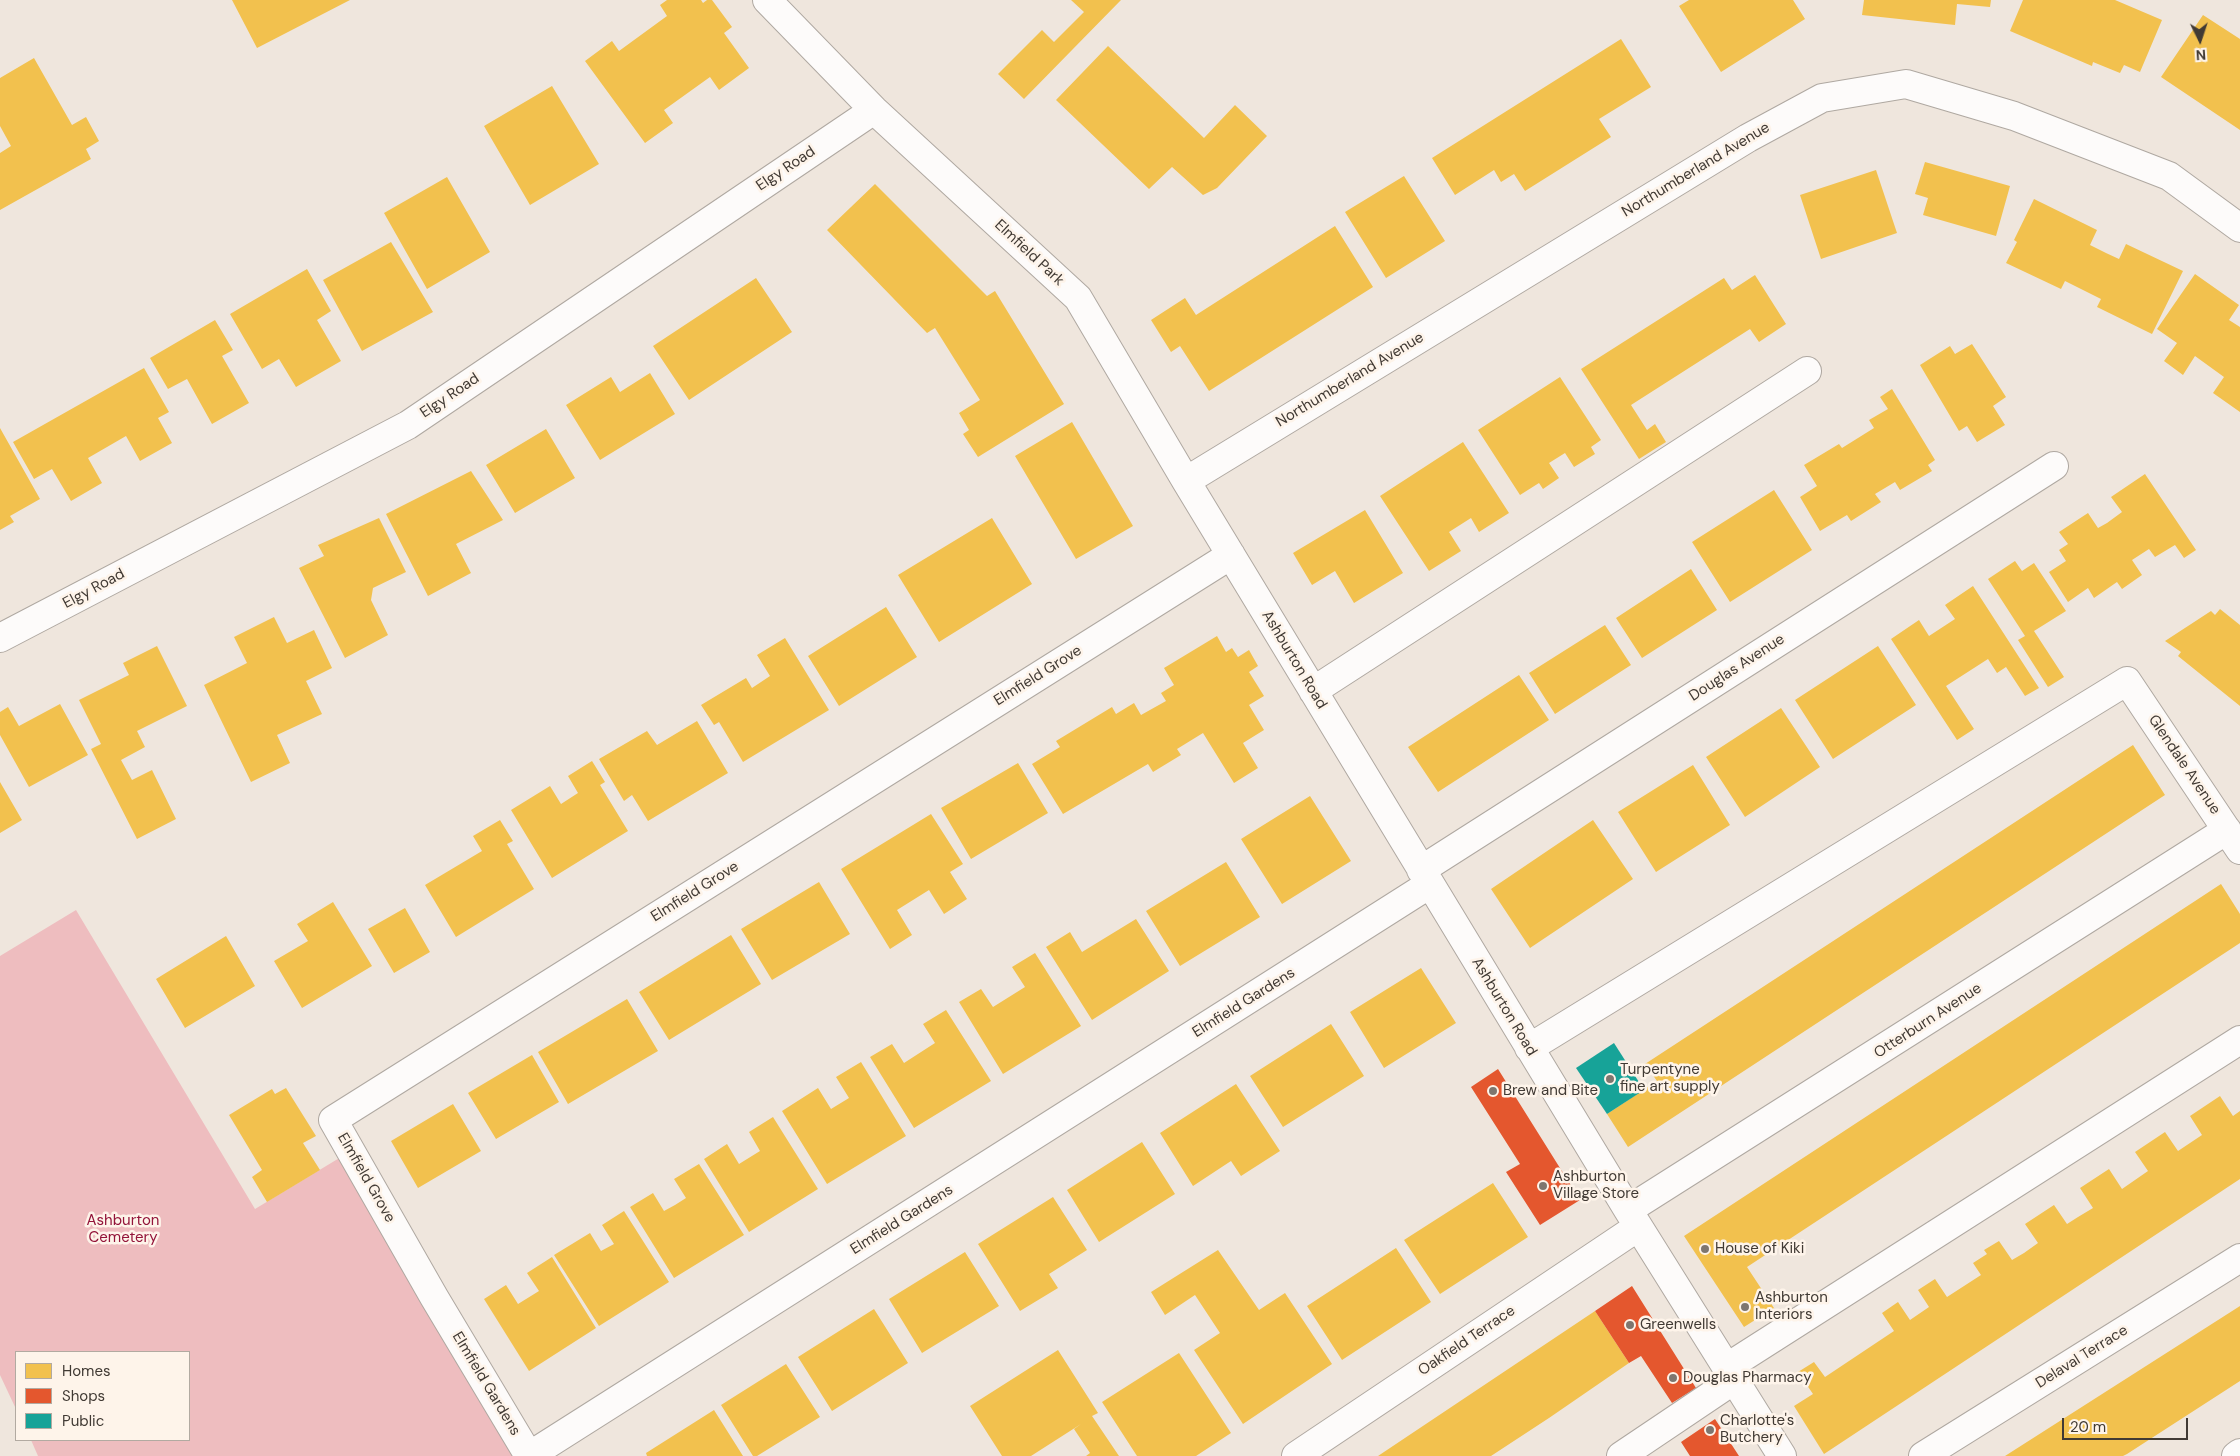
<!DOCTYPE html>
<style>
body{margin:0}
#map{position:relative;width:2240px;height:1456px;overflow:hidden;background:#efe6dd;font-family:"DM Sans",sans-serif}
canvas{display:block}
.legend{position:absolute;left:15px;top:1351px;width:175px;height:90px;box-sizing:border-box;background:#fef4ea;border:1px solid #b2aaa1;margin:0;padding:6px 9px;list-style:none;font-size:15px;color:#413a34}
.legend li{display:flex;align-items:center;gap:10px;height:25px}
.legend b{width:25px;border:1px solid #b2aaa1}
.north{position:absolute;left:2175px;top:15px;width:50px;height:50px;-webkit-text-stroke:4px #fef4ea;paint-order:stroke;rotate:176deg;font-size:14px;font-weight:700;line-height:20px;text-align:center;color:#413a34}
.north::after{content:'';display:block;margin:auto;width:18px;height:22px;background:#413a34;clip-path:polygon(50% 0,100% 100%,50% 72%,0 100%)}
.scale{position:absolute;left:2062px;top:1418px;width:126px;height:22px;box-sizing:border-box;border:2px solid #413a34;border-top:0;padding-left:6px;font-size:15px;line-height:18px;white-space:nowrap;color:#413a34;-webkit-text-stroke:4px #fef4ea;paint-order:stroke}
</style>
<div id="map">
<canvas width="2240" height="1456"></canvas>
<ul class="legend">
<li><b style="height:14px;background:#f2c14e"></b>Homes</li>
<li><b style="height:14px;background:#e4572e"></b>Shops</li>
<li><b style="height:14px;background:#17a398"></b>Public</li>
</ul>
<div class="north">N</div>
<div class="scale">20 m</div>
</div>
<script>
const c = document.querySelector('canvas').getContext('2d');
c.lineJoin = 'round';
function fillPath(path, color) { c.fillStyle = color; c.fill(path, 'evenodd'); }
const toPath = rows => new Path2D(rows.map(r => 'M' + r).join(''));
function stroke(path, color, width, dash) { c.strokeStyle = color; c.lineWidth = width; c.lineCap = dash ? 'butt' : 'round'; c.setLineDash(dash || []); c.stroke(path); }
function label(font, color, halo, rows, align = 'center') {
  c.font = font + ' "DM Sans",sans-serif'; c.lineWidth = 5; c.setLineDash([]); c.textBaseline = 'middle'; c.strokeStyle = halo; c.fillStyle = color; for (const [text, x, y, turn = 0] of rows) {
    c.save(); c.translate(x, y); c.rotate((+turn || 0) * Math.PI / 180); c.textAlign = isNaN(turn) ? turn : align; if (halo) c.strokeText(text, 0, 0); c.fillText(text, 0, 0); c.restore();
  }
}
fillPath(toPath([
 [76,910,255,1209,341,1157,523,1456,38,1456,31,1440,189,1440,189,1352,16,1352,16,1409,0,1375,0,956]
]), '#eebdbf');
fillPath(toPath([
 [232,0,350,0,257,48],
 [667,0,701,0,703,3,707,0,712,0,732,27,724,33,749,68,719,90,710,77,664,110,673,123,645,143,585,61,612,41,619,51,667,16,660,5],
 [1071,0,1121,0,1024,99,998,74,1042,30,1054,42,1084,12],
 [1689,0,1793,0,1805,19,1721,72,1679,6],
 [1864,0,1991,0,1990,7,1957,4,1955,25,1862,15],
 [2023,0,2115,0,2162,20,2140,72,2124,65,2120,73,2093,62,2092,66,2010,31],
 [2203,15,2240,39,2240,130,2161,77],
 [1621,39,1651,87,1599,119,1611,137,1525,191,1514,174,1501,182,1494,170,1455,195,1432,158],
 [1108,46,1204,138,1235,105,1267,136,1217,188,1203,195,1172,167,1149,189,1056,100],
 [34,58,72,125,86,117,99,141,86,149,91,159,0,210,0,153,11,146,0,126,0,78],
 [552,86,599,164,530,205,484,126],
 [1925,162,2010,186,1996,236,1923,215,1928,198,1915,194],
 [1876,170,1897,233,1821,259,1800,195],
 [1404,176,1445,241,1386,278,1345,212],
 [447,177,490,252,427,289,384,213],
 [875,184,987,296,995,291,1064,404,978,457,963,434,969,430,959,413,980,400,935,328,927,333,827,230],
 [2034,199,2097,230,2090,245,2106,253,2119,259,2126,244,2183,271,2152,334,2097,307,2101,299,2065,281,2061,289,2006,263,2017,242,2014,240],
 [1335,226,1373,287,1209,391,1180,346,1171,352,1151,320,1185,298,1196,315],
 [391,242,433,312,362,351,323,280],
 [307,269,331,311,317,320,341,361,296,387,279,359,262,369,230,314],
 [2195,274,2239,305,2229,320,2240,327,2240,412,2213,393,2224,377,2195,356,2183,375,2164,361,2177,343,2157,329],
 [1755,275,1786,324,1759,342,1750,329,1631,405,1647,430,1655,424,1666,442,1639,459,1581,369,1724,278,1732,290],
 [756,278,792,332,689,400,653,346],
 [215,320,233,350,222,356,249,403,212,424,187,379,168,389,150,358],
 [1972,344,2006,397,1993,406,2005,425,1977,442,1967,426,1959,431,1920,365,1950,346,1955,354],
 [144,368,169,412,158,418,172,443,140,461,126,436,88,458,102,483,71,501,52,469,34,479,13,442],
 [650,373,675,414,600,460,566,405,611,377,620,392],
 [1560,377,1601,440,1591,447,1595,454,1574,467,1565,453,1549,463,1559,478,1543,489,1539,483,1520,495,1478,430],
 [1892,389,1935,460,1928,465,1932,471,1900,490,1895,482,1875,494,1881,502,1851,521,1847,515,1820,531,1800,497,1817,486,1804,465,1839,444,1842,448,1874,428,1869,420,1888,409,1880,397],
 [1072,422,1133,526,1076,559,1015,456],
 [0,428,40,499,10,516,14,522,0,530],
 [546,429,575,478,515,513,486,465],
 [1463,442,1509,513,1479,532,1471,518,1449,532,1461,551,1429,571,1380,496],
 [471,471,503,520,456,544,471,573,428,596,386,514],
 [2145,474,2196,550,2184,558,2175,545,2155,557,2149,549,2132,560,2142,575,2122,589,2117,582,2094,598,2088,588,2068,602,2049,572,2066,561,2059,550,2068,544,2059,532,2088,513,2098,528,2107,523,2122,512,2111,497],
 [1774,490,1812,550,1730,602,1692,542],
 [1365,510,1403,573,1354,603,1335,571,1312,585,1293,553],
 [379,518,406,572,373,588,371,600,388,635,345,658,299,568,324,556,318,545],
 [992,518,1032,584,939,642,898,575],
 [2015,561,2022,571,2034,563,2066,611,2034,631,2064,677,2048,687,2018,640,2025,636,1988,579],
 [1691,569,1717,610,1642,658,1616,618],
 [1973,586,2039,688,2025,696,2006,667,1997,673,1988,659,1946,686,1974,729,1957,740,1891,639,1919,620,1929,636,1955,619,1945,605],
 [886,607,917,657,839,706,808,656],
 [2220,609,2240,625,2240,706,2178,656,2181,652,2165,641,2211,611,2215,615],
 [274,617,287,643,314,630,332,668,306,681,322,714,277,735,290,763,251,782,204,685,247,663,234,637],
 [1605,625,1631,665,1555,714,1529,673],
 [1217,636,1226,652,1232,648,1238,657,1249,650,1258,666,1249,672,1264,696,1249,705,1264,730,1243,743,1258,768,1234,783,1203,733,1177,749,1181,755,1153,772,1148,764,1063,814,1032,764,1060,747,1056,741,1112,707,1116,714,1134,703,1141,715,1166,701,1161,693,1174,685,1164,668],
 [785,638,829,710,743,762,719,722,714,725,701,705,746,678,752,688,770,676,757,655],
 [157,646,187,706,137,731,145,747,121,760,132,780,152,770,176,819,137,839,91,749,101,744,79,700,129,675,123,663],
 [1878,646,1916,705,1833,759,1795,700],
 [1519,675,1549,720,1438,792,1408,747],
 [60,704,88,755,29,787,0,735,0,712,8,707,19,726],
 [1781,708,1820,767,1745,817,1706,757],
 [697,721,728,773,648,821,632,795,624,801,599,759,647,731,657,745],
 [2133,745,2165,795,1628,1147,1607,1114,1657,1081,1645,1064],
 [592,761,605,782,600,785,628,831,552,878,511,810,550,786,561,804,578,793,568,776],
 [1018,763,1048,813,971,859,941,808],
 [1693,765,1730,825,1656,872,1618,812],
 [0,782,22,820,0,833],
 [1310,796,1351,861,1282,904,1241,839],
 [931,814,963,864,950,872,967,899,944,914,929,890,897,910,912,935,890,949,841,869],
 [500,820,513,841,507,844,534,889,456,937,425,885,482,851,473,836],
 [1593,820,1633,879,1530,948,1491,889],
 [1226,862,1260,917,1180,966,1146,911],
 [819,882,850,934,772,980,741,929],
 [2221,884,2240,914,2240,943,1747,1267,1774,1308,1744,1327,1684,1236],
 [333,902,372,966,302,1008,274,961,308,941,297,924],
 [405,908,430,952,394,973,368,929],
 [1136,919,1169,971,1092,1020,1046,947,1070,932,1082,952],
 [731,935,761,984,669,1040,639,992],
 [226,936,255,986,185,1028,156,979],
 [1035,953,1081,1026,1003,1074,959,1002,981,989,993,1007,1025,987,1012,967],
 [1421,968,1456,1023,1384,1068,1350,1012],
 [627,999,658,1051,568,1104,538,1052],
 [946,1010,991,1081,914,1128,870,1057,892,1044,904,1063,935,1043,923,1024],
 [1331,1024,1364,1076,1283,1127,1250,1076],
 [532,1055,559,1102,496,1139,468,1093],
 [861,1062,906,1136,827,1184,782,1111,818,1088,831,1109,849,1098,836,1077],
 [1236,1084,1280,1151,1241,1176,1231,1161,1193,1186,1160,1133],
 [286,1088,316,1136,303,1143,320,1170,267,1202,252,1177,262,1170,229,1115,272,1089,275,1094],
 [2220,1096,2233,1116,2240,1111,2240,1179,1824,1454,1794,1406,1813,1394,1798,1372,1814,1362,1825,1377,1894,1331,1882,1313,1898,1302,1910,1320,1929,1307,1918,1290,1935,1279,1947,1297,1981,1275,1973,1263,1987,1254,1984,1250,1999,1241,2012,1260,2024,1253,2038,1243,2025,1224,2054,1205,2067,1224,2078,1217,2093,1208,2080,1188,2109,1169,2122,1189,2148,1171,2135,1152,2165,1132,2178,1151,2202,1135,2190,1116],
 [453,1104,481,1151,418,1188,391,1141],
 [773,1117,818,1189,749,1232,704,1159,727,1144,739,1164,760,1151,749,1132],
 [1142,1142,1175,1194,1099,1242,1067,1190],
 [699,1164,744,1235,674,1278,630,1207,653,1193,664,1211,675,1205,686,1198,674,1179],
 [1493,1183,1528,1237,1440,1294,1404,1240],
 [1053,1197,1087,1250,1049,1274,1058,1288,1020,1311,978,1244],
 [624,1211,669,1282,599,1326,554,1255,590,1233,601,1251,614,1244,602,1225],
 [1396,1248,1431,1302,1342,1360,1307,1306],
 [1218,1250,1259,1310,1285,1293,1332,1364,1243,1424,1194,1350,1220,1333,1195,1295,1165,1315,1151,1292],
 [965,1252,999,1306,922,1353,889,1299],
 [552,1257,596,1328,529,1371,484,1299,506,1285,518,1304,539,1291,527,1273],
 [2240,1306,2240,1381,2127,1454,2123,1456,2005,1456],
 [874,1309,908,1363,832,1411,798,1357],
 [1595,1311,1629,1363,1549,1418,1491,1456,1378,1456],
 [1058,1350,1098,1413,1092,1416,1119,1456,1086,1456,1090,1453,1074,1429,1081,1424,1031,1456,1002,1456,970,1406],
 [1179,1353,1231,1433,1196,1456,1137,1456,1102,1402],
 [786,1364,820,1417,757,1456,753,1456,721,1405],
 [714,1410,743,1456,647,1456,646,1453]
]), '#f2c14e');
fillPath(toPath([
 [1498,1069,1580,1200,1540,1225,1506,1172,1520,1164,1471,1087],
 [1632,1286,1696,1388,1672,1403,1641,1356,1629,1363,1595,1311],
 [1715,1419,1739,1456,1690,1456,1681,1442]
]), '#e4572e');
fillPath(toPath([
 [1614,1043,1644,1090,1607,1114,1576,1068]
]), '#17a398');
const minor = toPath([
 [767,0,874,110,1078,298,1186,481,1628,1210,1782,1456],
 [1186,481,1748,138,1822,98,1906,84,2014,116,2169,176,2240,228],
 [1231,555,333,1120,434,1297,529,1456,1430,884],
 [0,638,408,425,874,110],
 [1313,691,1807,371],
 [1421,870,2054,466],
 [1529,1048,2127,681,2240,850],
 [1628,1210,2227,830],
 [1726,1368,2240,1040],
 [1296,1456,1638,1227],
 [1621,1456,1734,1380],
 [1923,1456,2240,1258],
 [2236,1456,2240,1453]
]);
stroke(minor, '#afa8a1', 30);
stroke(minor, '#fdfbfa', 28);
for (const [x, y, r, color] of [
 [1610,1079,5,"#7e766f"],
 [1493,1091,5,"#7e766f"],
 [1543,1186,5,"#7e766f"],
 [1705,1249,5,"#7e766f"],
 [1745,1307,5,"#7e766f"],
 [1630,1325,5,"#7e766f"],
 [1673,1378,5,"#7e766f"],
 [1710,1430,5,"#7e766f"]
]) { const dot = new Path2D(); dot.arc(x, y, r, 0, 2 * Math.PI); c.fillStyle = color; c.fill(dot); stroke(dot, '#fef4ea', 2); }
label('15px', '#413a34', '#fef4ea', [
 ["Elgy Road",786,169,-34],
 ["Northumberland Avenue",1696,170,-31],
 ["Elmfield Park",1029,253,43],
 ["Northumberland Avenue",1350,380,-31],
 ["Elgy Road",450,396,-34],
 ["Elgy Road",94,589,-28],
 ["Ashburton Road",1294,660,59],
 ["Douglas Avenue",1737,668,-33],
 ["Elmfield Grove",1038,676,-32],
 ["Glendale Avenue",2184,765,56],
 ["Elmfield Grove",695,892,-32],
 ["Elmfield Gardens",1244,1003,-32],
 ["Ashburton Road",1504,1007,59],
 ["Otterburn Avenue",1928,1021,-33],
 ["Elmfield Grove",366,1178,60],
 ["Elmfield Gardens",902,1220,-32],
 ["Oakfield Terrace",1467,1341,-34],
 ["Delaval Terrace",2082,1357,-32],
 ["Elmfield Gardens",486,1384,59]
]);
label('15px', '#413a34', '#fef4ea', [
 ["Turpentyne",1620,1070],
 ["fine art supply",1620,1087],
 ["Brew and Bite",1503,1091],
 ["Ashburton",1553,1177],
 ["Village Store",1553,1194],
 ["House of Kiki",1715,1249],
 ["Ashburton",1755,1298],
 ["Interiors",1755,1315],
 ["Greenwells",1640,1325],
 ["Douglas Pharmacy",1683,1378],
 ["Charlotte's",1720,1421],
 ["Butchery",1720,1438]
], 'left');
label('15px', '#93143a', '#fef4ea', [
 ["Ashburton",123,1221],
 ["Cemetery",123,1238]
]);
</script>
